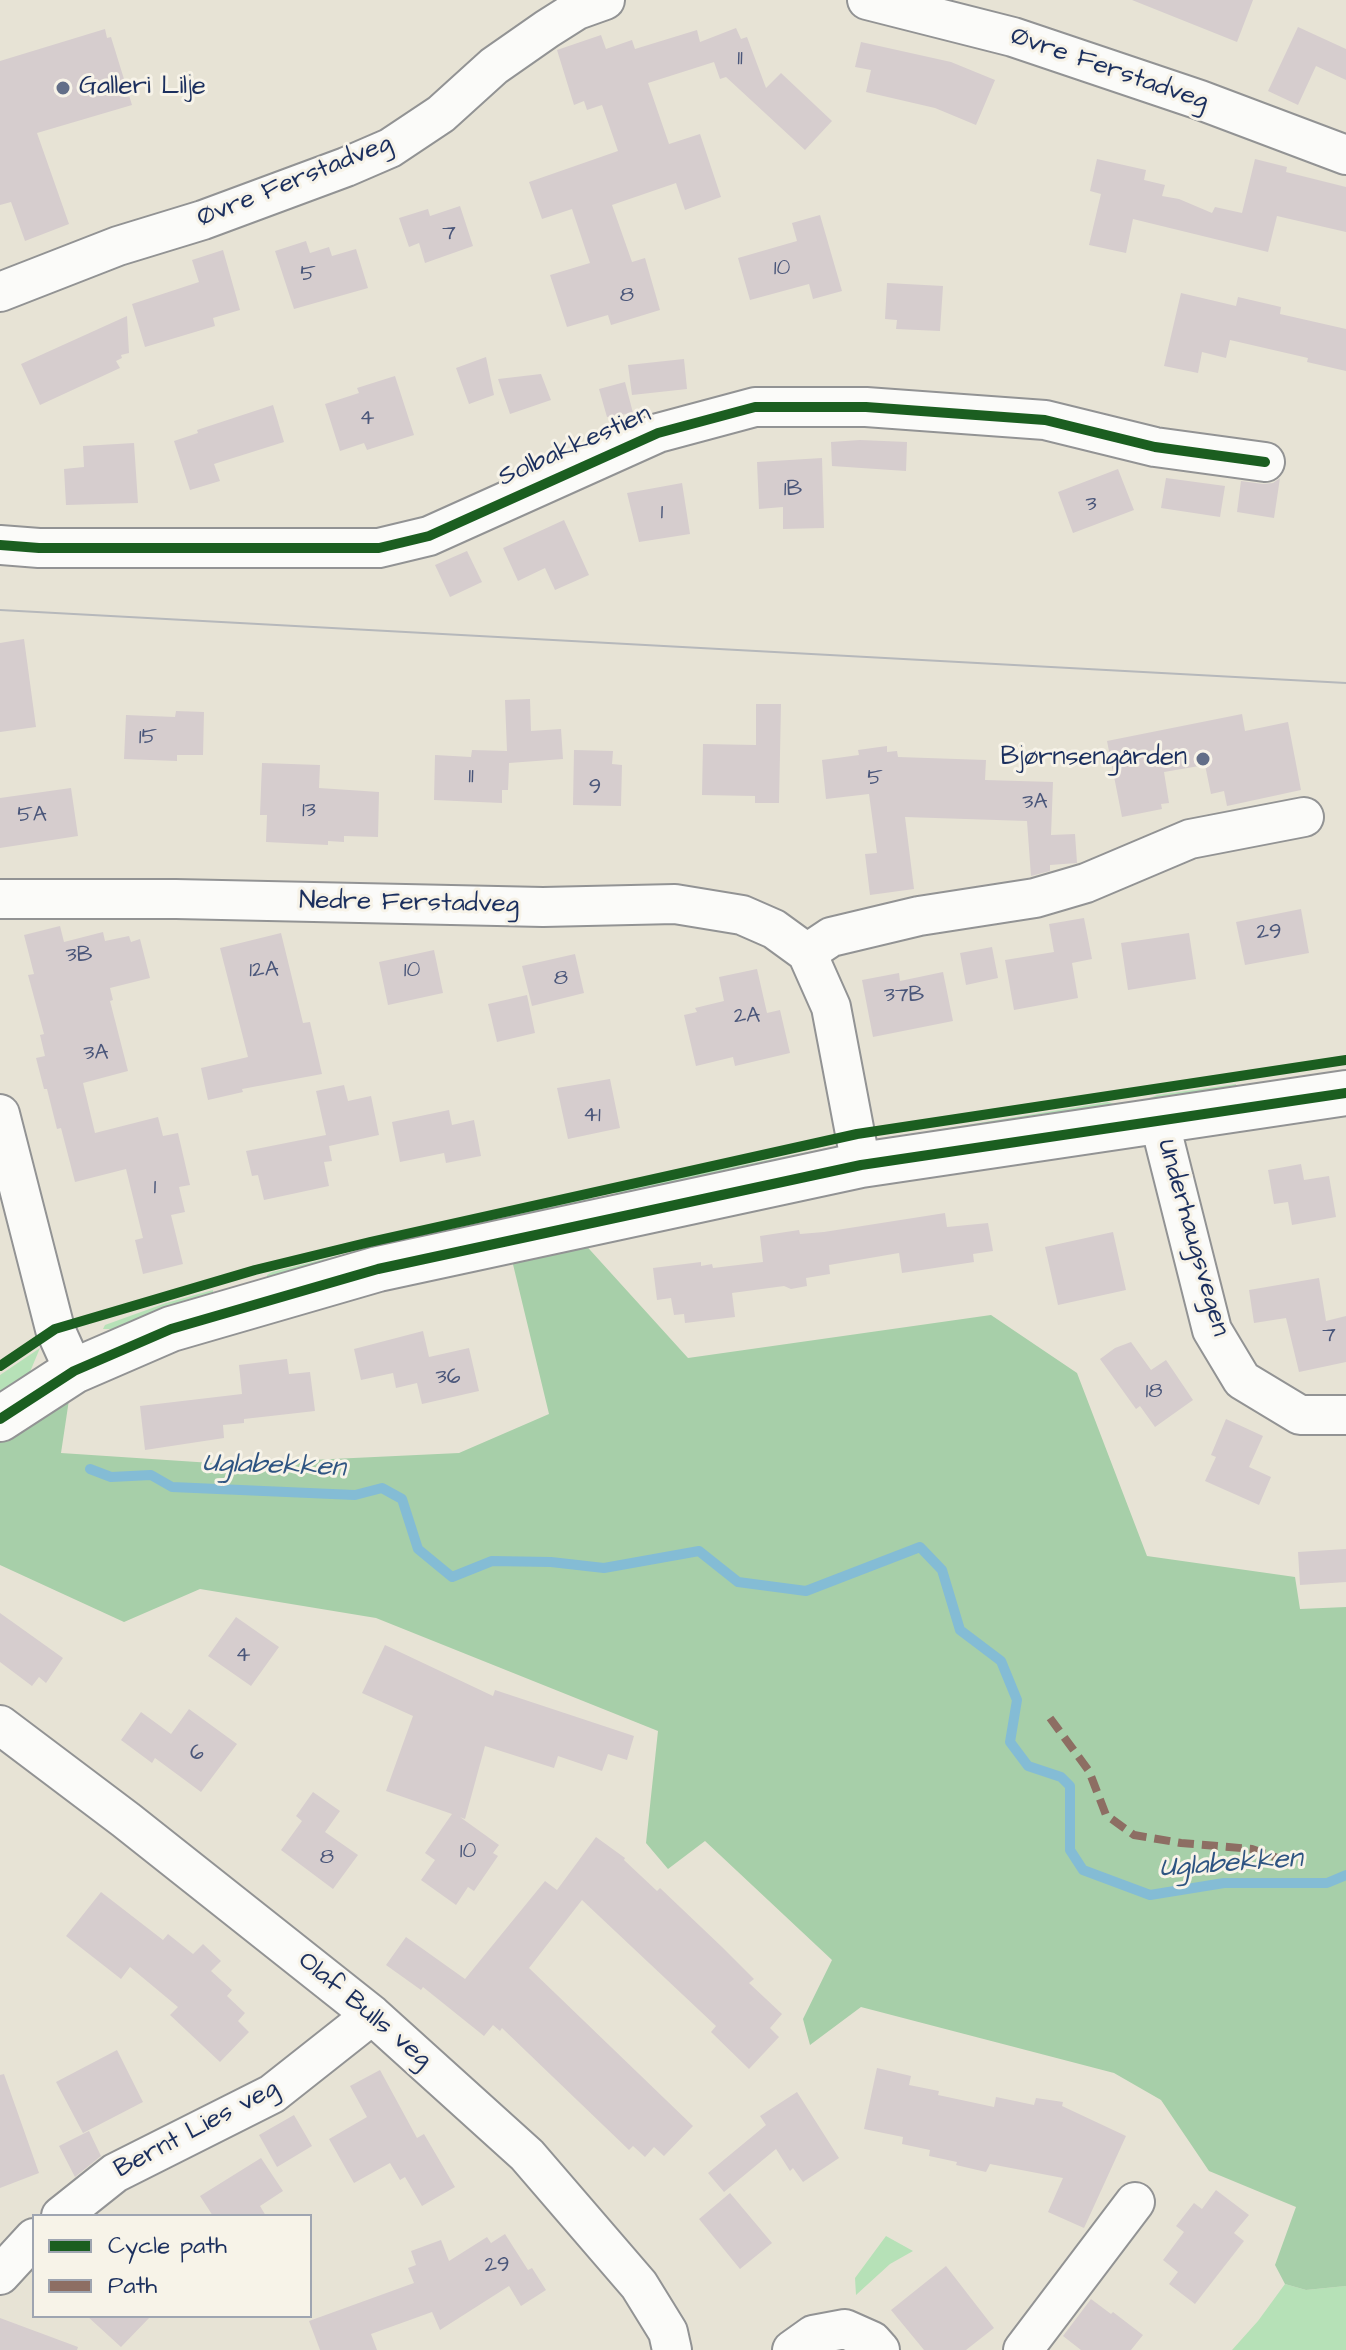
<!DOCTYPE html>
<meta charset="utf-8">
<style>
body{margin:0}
#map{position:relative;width:1346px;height:2350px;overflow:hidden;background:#e7e3d5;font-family:"Architects Daughter",sans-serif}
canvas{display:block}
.legend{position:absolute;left:32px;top:2214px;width:280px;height:104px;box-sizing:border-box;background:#f7f3e8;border:2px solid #9fa5b1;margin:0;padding:10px 14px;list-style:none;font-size:24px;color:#1b2f5e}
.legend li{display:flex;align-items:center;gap:16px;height:40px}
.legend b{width:40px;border:2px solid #9fa5b1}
</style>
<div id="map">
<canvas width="1346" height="2350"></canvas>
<ul class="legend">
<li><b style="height:10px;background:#1b5e20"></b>Cycle path</li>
<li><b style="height:10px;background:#8d6e63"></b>Path</li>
</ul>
</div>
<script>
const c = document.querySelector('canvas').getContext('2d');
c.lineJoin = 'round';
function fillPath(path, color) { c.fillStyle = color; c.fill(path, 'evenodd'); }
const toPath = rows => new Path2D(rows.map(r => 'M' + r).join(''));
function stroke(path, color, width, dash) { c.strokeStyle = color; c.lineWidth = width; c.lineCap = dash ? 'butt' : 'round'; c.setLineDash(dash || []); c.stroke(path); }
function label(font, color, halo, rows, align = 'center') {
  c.font = font + ' "Architects Daughter",sans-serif'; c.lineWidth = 6; c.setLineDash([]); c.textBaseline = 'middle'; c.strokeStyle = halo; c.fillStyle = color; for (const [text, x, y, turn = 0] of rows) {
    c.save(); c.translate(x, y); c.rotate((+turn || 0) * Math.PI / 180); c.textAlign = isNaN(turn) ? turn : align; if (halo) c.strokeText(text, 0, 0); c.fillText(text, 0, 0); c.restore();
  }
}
fillPath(toPath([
 [1236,1084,1236,1093,1132,1109,1145,1100,1157,1095],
 [1108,1102,1121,1106,898,1146,880,1139],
 [832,1147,833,1150,618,1196,614,1191],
 [591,1197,593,1200,402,1244,404,1240],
 [353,1252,359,1252,272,1281,267,1277,267,1275,272,1272],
 [213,1290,213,1294,118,1329,103,1329,105,1325,166,1303],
 [40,1348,27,1379,0,1401,0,1375],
 [886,2236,913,2251,890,2264,856,2295,855,2278],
 [1285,2284,1306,2290,1346,2286,1346,2350,1232,2350,1258,2321]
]), '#b6e1b7');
fillPath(toPath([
 [581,1240,688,1358,991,1315,1077,1373,1147,1556,1295,1577,1300,1609,1346,1607,1346,2286,1306,2290,1285,2284,1275,2265,1296,2207,1209,2171,1161,2100,1114,2073,861,2007,810,2045,803,2019,832,1960,705,1841,668,1869,646,1843,658,1731,376,1618,200,1589,124,1622,0,1565,0,1443,70,1393,61,1453,227,1464,459,1453,549,1414,511,1256]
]), '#a7cfa9');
stroke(toPath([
 [90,1469,111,1477,151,1475,172,1487,355,1495,382,1488,402,1499,418,1549,452,1577,492,1561,551,1562,604,1568,699,1551,738,1582,806,1591,920,1547,942,1570,960,1630,1001,1661,1017,1700,1010,1742,1028,1766,1061,1777,1070,1786,1070,1850,1083,1870,1150,1895,1224,1883,1327,1883,1346,1875]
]), '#84bcd5', 10);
fillPath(toPath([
 [1132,0,1253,0,1237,42],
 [1298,27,1346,49,1346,80,1316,66,1298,105,1268,91],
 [736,28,741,39,747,37,766,88,781,73,832,121,805,150,726,77,720,79,714,62,648,83,669,144,700,134,721,197,685,210,676,183,612,205,632,262,645,258,660,310,611,325,608,315,567,327,550,275,590,263,572,209,542,219,529,182,618,151,602,105,587,110,584,101,574,105,557,50,601,35,606,49,632,40,635,49,697,30,700,42],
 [105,29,107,38,111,37,132,105,37,133,69,224,25,241,11,202,0,205,0,61],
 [861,42,951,62,995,80,976,125,935,108,866,92,871,70,855,67],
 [1097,159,1146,170,1144,180,1165,185,1162,196,1179,199,1212,213,1215,207,1242,213,1255,159,1287,167,1286,172,1346,187,1346,232,1277,216,1268,252,1133,219,1126,253,1089,245,1101,194,1090,191],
 [460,206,473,246,425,263,419,243,409,247,399,218,428,209,430,216],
 [820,215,842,291,813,299,809,284,750,300,738,258,797,241,792,223],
 [306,241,310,253,329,247,332,256,356,249,368,288,294,309,275,251],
 [223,250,240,310,213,318,215,326,145,347,132,304,199,282,192,260],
 [887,283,943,286,940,331,896,329,897,320,885,319],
 [1181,293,1236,306,1238,297,1281,307,1280,314,1346,329,1346,371,1307,362,1308,358,1230,340,1226,358,1202,352,1198,373,1164,366],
 [127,316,129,353,121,355,122,358,116,361,120,368,40,405,21,364],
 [486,357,494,395,469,404,456,368],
 [684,359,687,389,632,395,628,365],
 [541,374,551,400,510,414,498,379],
 [395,376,414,435,367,450,364,443,340,451,325,404,359,393,357,388],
 [625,382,633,413,607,417,599,389],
 [273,405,284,442,214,464,220,481,190,490,174,441,198,433,197,430],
 [860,440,907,442,906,471,832,466,831,442],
 [134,443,138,503,66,505,64,469,84,467,83,446],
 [822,458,824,528,783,529,783,507,759,509,757,462],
 [1118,469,1134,510,1073,533,1058,492],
 [1166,478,1225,486,1220,517,1161,508],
 [1280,478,1274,518,1237,512,1241,481,1263,484,1273,483],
 [682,483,690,534,639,542,627,493],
 [564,520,589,575,555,590,545,568,518,581,503,548],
 [467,551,482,582,450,597,435,565],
 [24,639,36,727,0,732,0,643],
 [530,699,531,731,561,729,563,759,509,763,508,790,502,790,502,803,434,800,435,755,471,757,472,750,507,751,505,700],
 [756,704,781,704,779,803,755,803,755,796,702,795,703,744,756,745],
 [176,711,204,712,203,755,177,755,177,761,124,759,126,715,175,717],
 [1242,714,1245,731,1288,722,1301,790,1227,806,1224,791,1211,794,1205,765,1164,772,1169,803,1161,804,1162,809,1122,817,1107,741],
 [887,746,887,752,897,751,898,757,986,760,985,780,1053,782,1051,835,1075,834,1077,863,1050,865,1050,871,1031,876,1027,821,905,817,914,889,870,895,865,854,877,853,869,794,826,799,822,760,859,755,858,750],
 [574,750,613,751,612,764,622,765,621,806,573,805],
 [262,763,320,765,319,788,379,792,378,837,344,836,344,842,328,841,328,845,266,842,267,815,260,815],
 [71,788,78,836,0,848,0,798],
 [1301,909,1309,953,1245,965,1236,922],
 [1084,918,1092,959,1072,963,1078,998,1014,1010,1005,960,1054,952,1049,924],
 [60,926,64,942,103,932,105,941,129,936,131,942,140,939,150,978,110,988,113,1000,110,1001,128,1071,83,1083,95,1133,158,1117,163,1136,178,1133,190,1185,179,1187,185,1212,171,1215,183,1264,143,1274,135,1240,143,1238,126,1169,75,1182,61,1128,57,1129,47,1089,44,1089,36,1058,45,1056,40,1035,44,1034,28,975,34,974,24,935],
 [281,933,303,1023,310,1022,322,1074,242,1089,243,1092,208,1100,201,1068,248,1057,220,948],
 [1189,933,1196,979,1128,990,1121,943],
 [992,947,998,978,966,985,960,953],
 [434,950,443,993,388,1005,379,962],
 [575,954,584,993,532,1006,522,966],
 [757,969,767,1013,780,1010,790,1053,735,1066,733,1057,696,1066,684,1015,697,1012,695,1008,724,1001,719,977],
 [943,972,953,1021,873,1037,862,980,899,973,900,981],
 [527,995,535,1033,497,1042,488,1004],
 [610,1079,620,1128,568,1139,557,1088],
 [344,1085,348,1101,371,1096,379,1135,329,1146,332,1161,324,1162,329,1186,264,1200,258,1175,252,1176,246,1151,326,1135,316,1091],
 [449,1110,452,1125,474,1120,481,1156,446,1163,444,1153,400,1162,392,1122],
 [1301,1164,1304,1180,1329,1176,1336,1217,1292,1225,1288,1202,1274,1204,1268,1170],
 [945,1213,947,1227,988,1223,993,1251,973,1254,974,1262,902,1273,899,1253,829,1265,830,1274,806,1278,807,1286,791,1289,784,1286,732,1293,735,1317,685,1323,684,1314,674,1315,671,1298,657,1300,653,1268,701,1262,701,1266,712,1264,713,1268,763,1262,760,1236,799,1230,800,1234,824,1232],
 [1113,1232,1126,1290,1058,1305,1045,1247],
 [1319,1278,1326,1321,1346,1316,1346,1362,1299,1372,1286,1318,1254,1323,1249,1290],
 [423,1331,429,1357,469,1348,479,1391,422,1404,417,1383,396,1388,393,1373,361,1380,354,1349],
 [1131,1342,1151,1370,1166,1360,1193,1400,1155,1427,1140,1406,1136,1409,1100,1359,1115,1348],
 [287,1359,289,1374,310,1372,315,1411,244,1419,244,1423,223,1425,224,1438,145,1450,140,1406,242,1394,239,1365],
 [1226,1419,1263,1436,1249,1467,1271,1477,1259,1505,1205,1481,1216,1457,1211,1455],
 [1346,1549,1346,1582,1300,1585,1298,1552],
 [0,1613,63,1658,46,1683,39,1677,32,1686,0,1662],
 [236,1617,279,1647,251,1686,208,1656],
 [385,1645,493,1696,495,1690,634,1736,627,1760,608,1754,602,1771,558,1756,554,1768,485,1746,465,1819,460,1817,499,1845,493,1853,498,1856,474,1891,468,1887,456,1905,421,1880,435,1860,425,1853,452,1814,386,1791,413,1716,362,1693],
 [189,1709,237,1744,201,1792,155,1758,152,1763,121,1740,141,1712,171,1734],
 [313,1792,340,1811,325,1832,358,1855,333,1889,281,1850,302,1821,296,1816],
 [596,1837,625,1858,624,1860,657,1891,660,1888,722,1947,754,1979,749,1983,782,2014,770,2028,779,2037,749,2069,711,2032,716,2026,582,1900,529,1968,693,2126,664,2156,654,2147,645,2157,633,2146,629,2150,502,2028,500,2031,493,2025,484,2036,423,1987,421,1990,386,1965,406,1937,465,1979,545,1881,557,1890],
 [101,1892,163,1940,168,1934,193,1954,203,1944,221,1961,211,1971,232,1990,227,1996,245,2013,238,2021,249,2032,220,2062,170,2015,178,2007,130,1967,121,1979,66,1936],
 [117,2050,143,2102,83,2133,56,2082],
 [877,2068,911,2076,909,2085,939,2091,938,2095,994,2107,996,2097,1034,2105,1036,2098,1063,2102,1062,2106,1126,2136,1084,2228,1048,2212,1063,2178,990,2164,986,2172,956,2165,957,2162,929,2156,930,2150,902,2144,903,2137,864,2129],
 [380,2070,417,2138,424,2134,455,2187,422,2206,405,2177,400,2180,390,2163,354,2183,329,2139,367,2117,350,2086],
 [4,2074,39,2173,0,2188,0,2075],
 [797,2092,839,2158,803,2182,793,2168,790,2171,776,2149,724,2192,708,2173,766,2125,760,2116],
 [294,2115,312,2146,277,2167,259,2135],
 [89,2131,101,2156,75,2177,59,2146],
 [261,2158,283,2191,260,2206,266,2216,213,2216,200,2196],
 [1216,2190,1249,2215,1234,2233,1244,2241,1195,2304,1169,2284,1178,2272,1163,2260,1184,2232,1176,2226,1194,2203,1202,2209],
 [730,2193,772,2243,740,2269,699,2219],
 [505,2234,528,2270,532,2268,546,2290,521,2306,509,2286,440,2330,432,2312,371,2334,377,2350,320,2350,309,2321,414,2283,408,2268,416,2265,411,2251,441,2240,449,2261,487,2237,491,2243],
 [946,2266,994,2328,966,2350,924,2350,891,2310],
 [1091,2299,1111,2314,1113,2312,1143,2335,1131,2350,1081,2350,1063,2336],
 [87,2316,151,2316,121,2347],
 [0,2318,78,2347,77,2350,0,2350]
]), '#d6cdce');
const minor = toPath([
 [867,0,1013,37,1200,100,1346,155],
 [0,292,118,246,203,220,346,167,390,148,441,114,494,66,547,29,577,10,605,0],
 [0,545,39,548,379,548,429,536,658,433,755,407,866,407,1045,420,1155,447,1265,462],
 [0,899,176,899,543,907,675,904,742,915,774,929,807,953,831,1007,861,1165],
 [807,953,831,937,919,916,1035,898,1086,883,1190,839,1304,817],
 [0,1114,55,1329,74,1371],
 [1159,1120,1212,1330,1242,1380,1300,1415,1346,1415],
 [0,1725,126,1820,372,2015,527,2155,639,2285,668,2332,672,2350],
 [61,2216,115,2173,272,2094,372,2015],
 [0,2275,34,2238],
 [792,2350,813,2335,845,2329,872,2341,880,2350],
 [1023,2350,1135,2202]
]);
const tertiary = toPath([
 [0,1419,74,1371,171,1329,378,1269,861,1165,1346,1093]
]);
stroke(minor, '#929394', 42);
stroke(tertiary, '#929394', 48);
stroke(minor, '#fbfbf9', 38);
stroke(tertiary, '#fbfbf9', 44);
stroke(toPath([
 [0,610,1346,683]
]), '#b6b8bb', 2);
stroke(toPath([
 [1050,1718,1089,1771,1106,1815,1134,1835,1181,1843,1252,1849,1286,1861]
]), '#8d6e63', 8, [16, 8]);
stroke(toPath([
 [0,545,39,548,379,548,429,536,658,433,755,407,866,407,1045,420,1155,447,1265,462],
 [0,1366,55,1329,255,1270,370,1242,857,1134,1346,1060],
 [0,1419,74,1371,171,1329,378,1269,861,1165,1346,1093]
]), '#1b5e20', 10);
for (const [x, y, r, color] of [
 [63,88,8,"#626e88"],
 [1203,759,8,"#626e88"]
]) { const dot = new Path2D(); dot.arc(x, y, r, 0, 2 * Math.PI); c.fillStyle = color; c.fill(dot); stroke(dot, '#f7f3e8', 3); }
label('22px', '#4a567a', null, [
 ["11",740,59],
 ["7",449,234],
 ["10",782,269],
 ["5",308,275],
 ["8",627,296],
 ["4",367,419],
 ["1B",793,490],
 ["3",1091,505],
 ["1",662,513],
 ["15",148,738],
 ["11",471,777],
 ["5",875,779],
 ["9",595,788],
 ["3A",1035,803],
 ["13",309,811],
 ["5A",32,816],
 ["29",1269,933],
 ["3B",79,956],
 ["12A",264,971],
 ["10",412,971],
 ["8",561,979],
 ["37B",904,996],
 ["2A",747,1017],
 ["3A",96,1054],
 ["41",592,1116],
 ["1",155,1188],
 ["7",1329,1336],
 ["36",448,1378],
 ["18",1154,1392],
 ["4",243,1656],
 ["6",197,1754],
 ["10",468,1852],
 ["8",327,1858],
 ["29",497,2266]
]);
label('26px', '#1b2f5e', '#f7f3e8', [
 ["Øvre Ferstadveg",1109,70,19],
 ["Øvre Ferstadveg",295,182,-22],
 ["Solbakkestien",575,447,-24],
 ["Nedre Ferstadveg",409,904,1],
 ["Underhaugsvegen",1192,1238,74],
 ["Olaf Bulls veg",364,2011,40],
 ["Bernt Lies veg",197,2130,-28]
]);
label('26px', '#1b2f5e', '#f7f3e8', [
 ["Galleri Lilje",79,88],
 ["Bjørnsengården",1187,759,"right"]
], 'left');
label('italic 28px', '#2e5482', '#f7f3e8', [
 ["Uglabekken",274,1467,2],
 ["Uglabekken",1231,1865,-4]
]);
</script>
